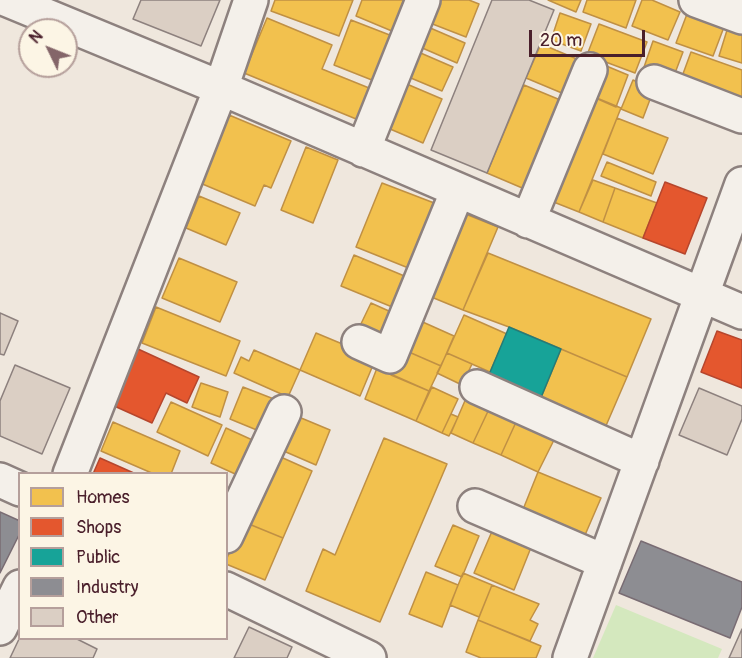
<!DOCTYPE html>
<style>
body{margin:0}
#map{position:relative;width:742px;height:658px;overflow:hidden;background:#efe7dd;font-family:Pangolin,sans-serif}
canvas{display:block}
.legend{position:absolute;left:18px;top:472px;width:210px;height:168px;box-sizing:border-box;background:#fcf5e5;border:2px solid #b59f9b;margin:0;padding:8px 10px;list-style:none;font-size:18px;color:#4a1f2b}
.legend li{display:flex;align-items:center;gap:12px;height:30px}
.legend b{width:30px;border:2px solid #b59f9b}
.north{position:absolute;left:18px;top:18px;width:60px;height:60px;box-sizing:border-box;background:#fcf5e5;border:2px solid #b59f9b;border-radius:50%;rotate:313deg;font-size:16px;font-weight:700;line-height:24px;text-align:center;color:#4a1f2b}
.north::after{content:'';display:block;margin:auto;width:21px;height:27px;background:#846569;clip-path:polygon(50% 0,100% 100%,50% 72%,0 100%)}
.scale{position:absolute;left:529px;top:30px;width:116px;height:27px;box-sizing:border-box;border:3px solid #4a1f2b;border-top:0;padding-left:8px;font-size:18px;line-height:21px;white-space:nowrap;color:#4a1f2b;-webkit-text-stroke:4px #fcf5e5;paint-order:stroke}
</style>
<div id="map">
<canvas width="742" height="658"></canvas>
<ul class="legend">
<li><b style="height:16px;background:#f2c14e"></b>Homes</li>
<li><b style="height:16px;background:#e4572e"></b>Shops</li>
<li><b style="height:16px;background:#17a398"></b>Public</li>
<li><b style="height:16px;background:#8d8d92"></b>Industry</li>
<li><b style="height:16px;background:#dbcfc4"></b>Other</li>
</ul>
<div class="north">N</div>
<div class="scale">20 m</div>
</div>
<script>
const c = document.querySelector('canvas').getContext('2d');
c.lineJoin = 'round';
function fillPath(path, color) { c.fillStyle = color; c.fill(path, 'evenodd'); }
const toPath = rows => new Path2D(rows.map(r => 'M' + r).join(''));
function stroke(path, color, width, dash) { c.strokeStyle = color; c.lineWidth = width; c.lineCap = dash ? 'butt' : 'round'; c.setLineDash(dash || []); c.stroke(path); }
fillPath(toPath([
 [616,605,722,649,718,658,593,658]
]), '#d4e8be');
const homes = toPath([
 [275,0,353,0,339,36,271,11,275,0],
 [362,0,413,0,399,34,356,16,362,0],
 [439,0,469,0,479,4,466,37,430,23,439,0],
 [548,0,581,0,576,12,548,0],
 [587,0,636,0,626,28,583,12,587,0],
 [642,0,652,0,680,12,668,40,632,26,642,0],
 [560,13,591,24,581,51,551,40,560,13],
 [687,14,724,27,713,56,676,43,687,14],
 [267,18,332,45,322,69,374,90,361,121,244,73,267,18],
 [351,20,400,39,382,84,334,65,351,20],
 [599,24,647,42,635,73,587,55,599,24],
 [428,27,465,43,457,63,420,47,428,27],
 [728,27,742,32,742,63,719,56,728,27],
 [653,41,683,52,672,81,643,70,653,41],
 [541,44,584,62,569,96,526,78,541,44],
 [416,51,453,67,442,91,406,76,416,51],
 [691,52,742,70,742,104,680,82,691,52],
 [604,65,628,75,616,107,591,96,604,65],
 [633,80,654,89,643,118,621,109,633,80],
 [402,82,442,99,423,143,383,126,402,82],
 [524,85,570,104,534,193,487,173,524,85],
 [587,94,621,108,579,212,546,199,587,94],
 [229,115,291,141,271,188,264,185,255,206,200,183,229,115],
 [617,118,668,138,653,174,603,154,617,118],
 [306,147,338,160,313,223,281,210,306,147],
 [607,162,656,182,651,196,601,176,607,162],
 [593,180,615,188,603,222,579,212,593,180],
 [382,183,442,206,416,271,356,247,382,183],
 [615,188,657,203,643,238,603,222,615,188],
 [199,196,240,213,226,245,186,228,199,196],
 [458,211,498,227,463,310,424,294,458,211],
 [488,253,651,319,627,377,509,327,463,310,488,253],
 [354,255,414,280,402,311,341,286,354,255],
 [179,258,237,282,220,322,162,298,179,258],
 [371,303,400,316,387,343,358,330,371,303],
 [156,307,240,341,226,376,142,343,156,307],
 [464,315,507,334,490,372,447,353,464,315],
 [416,319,454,336,441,366,402,349,416,319],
 [316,333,376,358,360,396,300,370,316,333],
 [402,349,441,366,429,391,391,375,402,349],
 [561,349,627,377,605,428,540,400,561,349],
 [254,350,300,370,288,397,234,373,241,357,249,361,254,350],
 [447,353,472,364,462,385,437,373,447,353],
 [377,368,429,391,416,421,365,399,377,368],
 [201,383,228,392,220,417,192,407,201,383],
 [243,387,279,401,264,433,230,419,243,387],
 [432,387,458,399,442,433,416,421,432,387],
 [467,396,490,407,473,443,451,433,467,396],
 [171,402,222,425,208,456,157,432,171,402],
 [490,407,517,420,501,455,473,443,490,407],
 [451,414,458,417,449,436,442,433,451,414],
 [294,415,330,430,316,465,279,449,294,415],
 [517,420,555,438,538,472,501,455,517,420],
 [113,422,180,451,171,474,154,474,101,451,113,422],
 [226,428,259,443,244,478,211,463,226,428],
 [384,438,447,464,380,622,306,591,323,549,335,555,384,438],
 [274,454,312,471,283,538,244,522,274,454],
 [538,472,601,498,582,542,520,517,538,472],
 [244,522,283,538,265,580,226,564,226,560,244,522],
 [453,525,479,536,462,577,435,566,453,525],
 [493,529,532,545,514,590,474,573,493,529],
 [426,572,458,585,442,627,409,614,426,572],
 [463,573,492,585,479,617,450,605,463,573],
 [492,585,539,604,530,620,538,624,530,641,478,620,492,585],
 [478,620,541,646,536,658,481,658,466,652,478,620]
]);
fillPath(homes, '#f2c14e');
stroke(homes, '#c09044', 1.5);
const shops = toPath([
 [665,182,707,198,685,254,643,238,665,182],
 [717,331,742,340,742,388,701,372,717,331],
 [138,349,199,377,187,403,166,393,152,423,112,405,138,349],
 [100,458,136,474,93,474,100,458]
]);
fillPath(shops, '#e4572e');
stroke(shops, '#b6462d', 1.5);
const public = toPath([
 [509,327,561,349,540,400,488,377,509,327]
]);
fillPath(public, '#17a398');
stroke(public, '#267b77', 1.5);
const industry = toPath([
 [0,512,20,521,20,533,0,573,0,512],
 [641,541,742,582,742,607,730,638,619,593,641,541]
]);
fillPath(industry, '#8d8d92');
stroke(industry, '#796c73', 1.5);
const building = toPath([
 [141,0,220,0,201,46,133,19,141,0],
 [492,0,529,0,554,10,487,173,431,150,492,0],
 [0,313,18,321,4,355,0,354,0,313],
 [15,365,70,388,42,454,0,436,0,401,15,365],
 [699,388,742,406,742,419,727,455,679,435,699,388],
 [249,627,292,647,287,658,234,658,249,627],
 [742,629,742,658,729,658,742,629],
 [20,637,20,638,75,638,97,649,93,658,10,658,20,637]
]);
fillPath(building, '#dbcfc4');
stroke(building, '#8d817e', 1.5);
const minor = toPath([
 [8,0,221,88,742,312],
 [696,0,742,17],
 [654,82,742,116],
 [363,150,423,0],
 [528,221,590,70],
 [359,342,390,356,458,190],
 [477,387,642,461],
 [70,474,221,88,251,0],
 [0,480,20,489],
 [475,506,605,562],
 [226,536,284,412],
 [226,589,369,658],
 [0,628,20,587],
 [570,658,742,184]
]);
stroke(minor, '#8d817e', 38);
stroke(minor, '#f4f0ea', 33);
</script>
